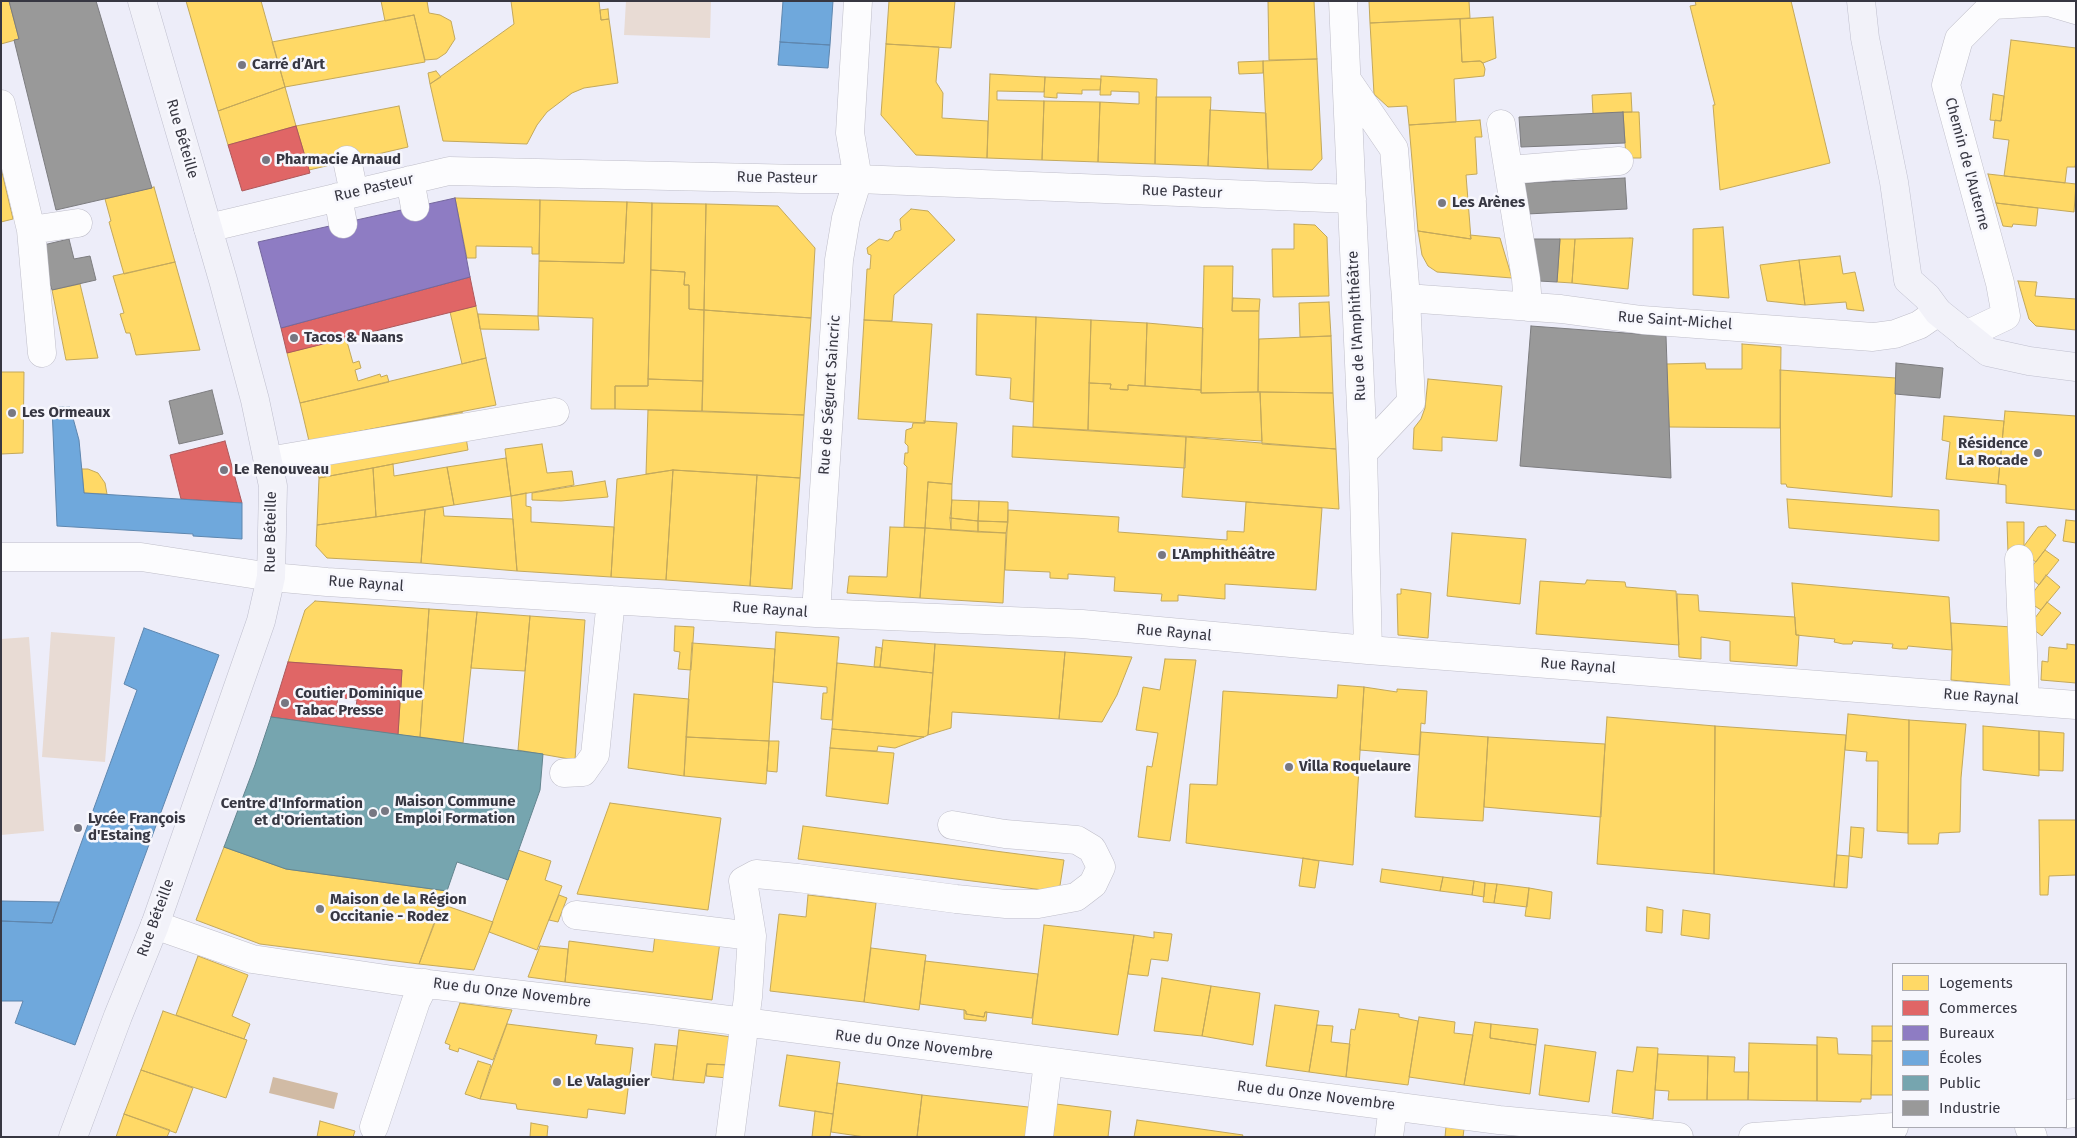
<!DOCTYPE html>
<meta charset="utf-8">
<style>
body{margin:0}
#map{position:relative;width:2077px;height:1138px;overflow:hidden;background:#ededf9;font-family:"Fira Sans",sans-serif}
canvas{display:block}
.frame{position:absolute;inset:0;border:2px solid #373742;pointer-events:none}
.legend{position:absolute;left:1892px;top:963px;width:175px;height:165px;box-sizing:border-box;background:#f7f7fd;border:1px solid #aaaab2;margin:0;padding:6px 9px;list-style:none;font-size:15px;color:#373742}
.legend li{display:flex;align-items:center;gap:10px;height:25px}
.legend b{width:25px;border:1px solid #aaaab2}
</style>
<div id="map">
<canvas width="2077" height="1138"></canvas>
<div class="frame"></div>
<ul class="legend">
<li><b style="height:14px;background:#ffd966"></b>Logements</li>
<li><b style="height:14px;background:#e06666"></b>Commerces</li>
<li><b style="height:14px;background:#8e7cc3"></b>Bureaux</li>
<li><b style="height:14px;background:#6fa8dc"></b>Écoles</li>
<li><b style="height:14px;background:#76a5af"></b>Public</li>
<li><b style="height:14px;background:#999"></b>Industrie</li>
</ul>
</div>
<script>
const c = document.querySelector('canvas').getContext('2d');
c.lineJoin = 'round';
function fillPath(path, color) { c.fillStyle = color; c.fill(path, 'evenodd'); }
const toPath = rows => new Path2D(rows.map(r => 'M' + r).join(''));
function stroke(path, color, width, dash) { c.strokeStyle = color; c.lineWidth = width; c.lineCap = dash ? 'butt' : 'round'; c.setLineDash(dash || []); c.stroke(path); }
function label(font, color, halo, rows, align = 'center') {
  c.font = font + ' "Fira Sans",sans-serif'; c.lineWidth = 5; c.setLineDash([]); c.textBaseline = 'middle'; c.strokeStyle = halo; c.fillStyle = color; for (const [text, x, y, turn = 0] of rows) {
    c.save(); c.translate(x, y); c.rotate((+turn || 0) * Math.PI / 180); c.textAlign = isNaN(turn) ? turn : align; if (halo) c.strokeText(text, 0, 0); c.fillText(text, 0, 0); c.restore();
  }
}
fillPath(toPath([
 [626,1,711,1,710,38,624,35],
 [51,632,115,637,105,762,42,757],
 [29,637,44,831,1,835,1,639]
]), '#e8dbd4');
fillPath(toPath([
 [273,1077,338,1093,334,1109,269,1093]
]), '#d1bba5');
const homes = toPath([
 [1,1,9,1,19,39,1,44,1,1],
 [186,1,261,1,285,87,218,111,186,1],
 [381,1,427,1,429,13,440,15,451,21,455,39,446,53,437,59,425,60,414,15,385,21,381,1],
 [511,1,599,1,601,20,609,19,618,83,584,88,572,93,547,112,537,125,527,144,443,141,430,84,514,24,511,1],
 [889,1,955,1,951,48,886,44,889,1],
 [1268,1,1314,1,1317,59,1269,60,1268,1],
 [1369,1,1469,1,1470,18,1370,23,1369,1],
 [1695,1,1791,1,1830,163,1720,190,1713,105,1715,105,1690,6,1696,5,1695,1],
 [608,9,609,19,601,20,600,10,608,9],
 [414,15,425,62,285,87,272,42,414,15],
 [1493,17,1496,58,1483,63,1480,61,1462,62,1460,19,1493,17],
 [1460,19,1462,62,1480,61,1483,63,1485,69,1484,76,1454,79,1456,122,1409,125,1407,106,1388,107,1374,94,1370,23,1460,19],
 [2011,40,2076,48,2076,161,2075,167,2067,167,2065,183,2004,176,2009,140,1993,138,1995,120,2001,121,2011,40],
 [886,44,939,47,936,82,943,93,942,118,988,121,987,158,916,155,881,115,886,44],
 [1317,59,1322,159,1312,170,1268,169,1263,61,1317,59],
 [1263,61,1263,73,1239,74,1238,62,1263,61],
 [436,71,441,77,430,84,428,73,436,71],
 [990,74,1045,77,1044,92,997,91,997,100,1044,101,1042,160,987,158,990,74],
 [1101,76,1157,79,1155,164,1098,162,1100,102,1139,104,1139,92,1111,91,1111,95,1100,95,1101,76],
 [1045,77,1101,79,1100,90,1082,90,1082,94,1057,93,1057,98,1044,97,1045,77],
 [285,87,296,126,228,145,218,111,285,87],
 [1631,93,1632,112,1593,114,1592,95,1631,93],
 [1993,94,2004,96,2001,121,1990,120,1993,94],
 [1156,97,1211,97,1208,166,1155,164,1156,97],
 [1044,101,1100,102,1098,162,1042,160,1044,101],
 [399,106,408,147,309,170,296,126,399,106],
 [1210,110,1266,113,1268,169,1208,166,1210,110],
 [1623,112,1639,112,1641,158,1626,158,1623,112],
 [1480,120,1482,137,1475,137,1477,174,1466,175,1471,239,1418,231,1409,125,1480,120],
 [1,168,13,219,1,222,1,168],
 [1988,174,2076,184,2074,212,1996,203,1988,174],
 [154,187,175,262,124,274,109,222,111,221,105,199,154,187],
 [455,198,540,200,539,254,532,254,532,247,476,246,476,258,467,258,455,198],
 [540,200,627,202,624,263,539,261,540,200],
 [627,202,652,203,648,386,615,386,615,409,591,409,593,318,538,316,539,261,624,263,627,202],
 [652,203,706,204,704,310,689,309,689,285,684,285,685,272,651,270,652,203],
 [1996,203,2038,208,2036,226,2013,224,2012,227,2003,226,1996,203],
 [706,204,778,206,815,248,811,318,704,310,706,204],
 [911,209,928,211,955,240,894,295,892,321,864,320,867,269,870,269,871,255,868,254,867,248,879,239,888,241,892,238,895,232,901,230,900,219,911,209],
 [1294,224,1315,225,1327,237,1329,296,1273,297,1272,249,1294,249,1294,224],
 [1723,227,1729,298,1693,295,1693,229,1723,227],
 [1418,231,1471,239,1470,235,1500,238,1512,278,1437,272,1428,266,1422,255,1418,231],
 [1630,238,1633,238,1628,289,1572,283,1575,239,1630,238],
 [1560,239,1575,239,1572,283,1557,282,1560,239],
 [1840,256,1843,274,1855,272,1864,311,1847,309,1846,302,1805,305,1799,260,1840,256],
 [1799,260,1805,305,1767,301,1760,265,1799,260],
 [175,262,200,350,136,355,130,333,126,333,120,314,124,313,113,276,175,262],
 [1204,266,1233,266,1232,311,1259,311,1258,392,1201,393,1204,266],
 [651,270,685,272,684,285,689,285,689,309,704,310,703,381,648,379,651,270],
 [2018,281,2037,282,2035,296,2076,299,2076,330,2036,326,2029,319,2018,281],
 [80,284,98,358,66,360,52,290,80,284],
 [1233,298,1260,299,1259,311,1232,311,1233,298],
 [1329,302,1331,336,1300,337,1299,303,1329,302],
 [476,306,486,358,462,364,450,312,476,306],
 [704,310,811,318,804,415,702,411,704,310],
 [478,314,538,316,539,330,480,329,478,314],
 [977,314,1036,317,1033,402,1010,399,1011,378,976,375,977,314],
 [1036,317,1091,320,1088,430,1033,427,1036,317],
 [864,320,932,324,925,423,858,419,864,320],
 [1091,320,1147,323,1145,386,1128,385,1128,390,1110,389,1111,384,1089,383,1091,320],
 [1147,323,1203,328,1201,390,1145,386,1147,323],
 [1331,336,1333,393,1258,392,1259,339,1331,336],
 [346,338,353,363,359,361,361,368,355,370,358,381,380,374,381,377,387,375,389,382,300,403,287,353,346,338],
 [1742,344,1781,347,1780,428,1669,427,1666,364,1705,363,1706,369,1742,369,1742,344],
 [486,358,496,405,309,441,300,403,486,358],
 [1780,370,1896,378,1892,497,1787,487,1786,484,1781,484,1780,370],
 [1,372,24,372,23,453,1,454,1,372],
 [648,379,703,381,702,411,615,409,615,386,648,386,648,379],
 [1428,379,1502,386,1497,441,1442,437,1442,451,1413,449,1414,428,1421,419,1425,408,1428,379],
 [1089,383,1111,384,1110,389,1128,390,1128,385,1201,390,1201,393,1260,392,1262,441,1088,430,1089,383],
 [1260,392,1333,393,1336,449,1262,444,1260,392],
 [648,410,804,415,800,478,673,470,646,474,648,410],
 [2005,411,2076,416,2076,510,2006,503,2006,485,1998,484,2005,411],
 [462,412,468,450,319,478,309,441,462,412],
 [1944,416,2004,421,1998,484,1946,479,1950,442,1942,440,1944,416],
 [924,421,957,423,952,484,928,482,925,528,904,527,907,467,904,464,905,453,908,453,908,446,905,443,906,430,912,428,913,423,925,423,924,421],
 [1013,426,1186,437,1185,468,1012,457,1013,426],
 [1186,437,1336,449,1339,509,1182,497,1186,437],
 [542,444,547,473,572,471,574,485,511,496,505,449,542,444],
 [506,458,511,496,454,505,447,467,506,458],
 [393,464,394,476,447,467,454,505,376,517,373,468,393,464],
 [373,468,376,517,317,525,319,478,373,468],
 [82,469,88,469,98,473,105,483,107,494,84,493,82,469],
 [673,470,757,475,750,586,666,580,673,470],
 [673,470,666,580,611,577,617,479,673,470],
 [757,475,800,478,792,589,750,586,757,475],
 [605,481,608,497,561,501,532,500,532,493,605,481],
 [928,482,952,484,951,530,925,528,928,482],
 [526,493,526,506,531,507,531,522,614,527,611,577,517,571,511,496,526,493],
 [1787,499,1939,510,1939,541,1789,528,1787,499],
 [952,500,979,501,978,521,950,518,952,500],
 [979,501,1008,502,1008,522,978,521,979,501],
 [1246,502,1322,508,1316,590,1225,584,1225,599,1178,595,1178,601,1161,601,1162,594,1114,591,1115,577,1068,574,1068,579,1050,578,1050,572,1005,570,1008,510,1119,517,1118,532,1227,540,1227,531,1244,532,1246,502],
 [443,507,444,516,513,519,517,571,421,563,425,510,443,507],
 [425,510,421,563,327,558,316,546,317,525,425,510],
 [950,518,978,521,978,532,951,530,950,518],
 [2066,520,2076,521,2076,543,2063,541,2066,520],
 [978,521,1008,522,1006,533,978,532,978,521],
 [2007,522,2024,522,2024,554,2008,554,2007,522],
 [2046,526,2056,535,2036,562,2024,554,2024,546,2038,527,2046,526],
 [890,527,925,528,920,598,847,593,849,576,887,577,890,527],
 [925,528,1006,533,1003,603,920,598,925,528],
 [1452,533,1526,539,1520,604,1447,596,1452,533],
 [2045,550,2059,560,2039,585,2026,574,2045,550],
 [2046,575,2060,587,2041,610,2027,601,2046,575],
 [1587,580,1625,582,1626,587,1676,591,1679,645,1536,634,1540,581,1585,584,1587,580],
 [1792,583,1949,597,1952,650,1908,646,1907,649,1900,649,1892,648,1893,644,1853,641,1852,644,1843,644,1834,642,1835,639,1796,635,1792,583],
 [1401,589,1431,593,1428,638,1398,635,1397,594,1401,594,1401,589],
 [1677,594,1698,595,1699,611,1795,617,1796,635,1799,635,1797,666,1730,661,1730,641,1701,637,1701,659,1679,657,1677,594],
 [315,601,429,609,420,737,398,735,402,670,288,662,305,610,315,601],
 [2047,602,2061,613,2042,636,2029,626,2047,602],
 [429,609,477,612,463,743,420,737,429,609],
 [477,612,530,616,525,671,471,668,477,612],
 [530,616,585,620,575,760,518,750,530,616],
 [1951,623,2012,627,2015,686,1951,680,1952,650,1951,623],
 [675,626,694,627,691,670,678,669,680,652,674,651,675,626],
 [776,632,839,637,832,720,821,719,823,693,827,693,827,687,773,682,776,632],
 [883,640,935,644,933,673,880,667,883,640],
 [692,643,775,649,769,741,686,737,692,643],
 [935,644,1065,652,1059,719,952,712,951,728,928,735,935,644],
 [2067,644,2076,645,2076,683,2041,680,2042,661,2048,662,2049,647,2067,649,2067,644],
 [876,647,882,648,880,667,874,667,876,647],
 [1065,652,1132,657,1117,695,1102,722,1059,719,1065,652],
 [1165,659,1196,660,1170,841,1138,837,1147,766,1152,767,1158,733,1136,730,1143,687,1160,690,1165,659],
 [837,663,933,673,928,735,924,737,832,729,837,663],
 [1338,685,1364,687,1353,865,1186,843,1190,784,1217,785,1223,691,1337,698,1338,685],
 [1364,687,1397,692,1397,689,1427,691,1425,724,1421,723,1419,755,1360,750,1364,687],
 [634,694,689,699,684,776,628,768,634,694],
 [1848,714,1909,720,1908,833,1877,831,1878,761,1866,761,1867,752,1845,750,1848,714],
 [1607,717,1715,726,1714,874,1597,864,1607,717],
 [1909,720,1966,724,1961,778,1960,832,1939,833,1938,844,1908,844,1909,720],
 [1715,726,1846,735,1834,887,1714,874,1715,726],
 [1983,726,2039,731,2039,776,1983,770,1983,726],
 [832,729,924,737,895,748,878,746,877,751,830,748,832,729],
 [2039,731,2064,733,2063,771,2039,770,2039,731],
 [1421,732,1488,737,1483,821,1415,817,1421,732],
 [686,737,769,741,766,784,684,776,686,737],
 [1488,737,1605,744,1601,817,1484,807,1488,737],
 [269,740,347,750,342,786,256,775,269,740],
 [769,741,779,741,777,772,767,771,769,741],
 [830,748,894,753,888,804,826,796,830,748],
 [610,803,721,818,708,910,577,894,610,803],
 [2039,820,2076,820,2076,875,2049,876,2048,895,2040,895,2039,820],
 [803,826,1064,860,1059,892,798,859,803,826],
 [1851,827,1864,828,1862,858,1849,856,1851,827],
 [224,847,286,869,447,891,419,964,260,944,196,920,224,847],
 [518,850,551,861,545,880,562,886,537,950,489,932,518,850],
 [1837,855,1849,856,1847,888,1834,887,1837,855],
 [1303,858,1319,861,1315,888,1299,886,1303,858],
 [1382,869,1443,877,1440,891,1380,882,1382,869],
 [1443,877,1474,881,1472,895,1440,891,1443,877],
 [1474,881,1485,883,1484,897,1472,895,1474,881],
 [1485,883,1497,884,1494,903,1483,902,1485,883],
 [1497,884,1529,888,1527,907,1494,903,1497,884],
 [1529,888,1552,892,1550,919,1525,916,1529,888],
 [559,895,567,898,558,922,549,920,559,895],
 [808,895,876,903,864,1002,770,991,779,914,806,917,808,895],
 [441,904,493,922,474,970,419,964,441,904],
 [1647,907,1663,910,1662,933,1646,931,1647,907],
 [1683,910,1710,914,1709,939,1681,935,1683,910],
 [1044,925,1134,935,1118,1035,1032,1024,1044,925],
 [1154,932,1172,934,1168,961,1151,959,1148,976,1128,974,1134,935,1154,938,1154,932],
 [655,935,720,942,712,1000,565,982,569,941,653,952,655,935],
 [540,946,568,949,565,982,528,977,540,946],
 [871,948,926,955,919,1010,864,1002,871,948],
 [198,956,248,975,232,1016,250,1024,244,1039,176,1015,198,956],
 [925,961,1038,974,1032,1018,985,1012,984,1017,966,1014,966,1011,964,1010,920,1004,925,961],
 [1162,978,1211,986,1202,1036,1154,1031,1162,978],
 [1211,986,1260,993,1253,1045,1202,1036,1211,986],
 [460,1003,512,1010,493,1060,459,1048,458,1052,449,1049,450,1045,445,1043,460,1003],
 [1275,1005,1319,1011,1309,1072,1266,1066,1275,1005],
 [1359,1009,1399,1014,1399,1017,1418,1021,1408,1085,1346,1077,1351,1029,1355,1030,1359,1009],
 [964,1010,966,1011,966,1014,984,1017,985,1012,987,1012,986,1021,964,1019,964,1010],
 [163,1011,247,1040,226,1098,141,1070,163,1011],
 [1419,1017,1455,1022,1454,1033,1473,1035,1464,1085,1409,1077,1419,1017],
 [1475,1022,1491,1024,1490,1038,1536,1045,1530,1094,1464,1085,1475,1022],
 [507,1024,597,1035,595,1044,633,1048,625,1114,588,1109,587,1118,517,1109,516,1104,480,1099,507,1024],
 [1491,1024,1538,1029,1536,1045,1490,1038,1491,1024],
 [1317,1025,1333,1026,1331,1042,1350,1044,1346,1077,1309,1072,1317,1025],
 [1872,1026,1893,1026,1893,1041,1872,1041,1872,1026],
 [679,1030,732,1037,729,1065,707,1064,704,1083,673,1080,679,1030],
 [1817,1037,1837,1038,1838,1054,1872,1055,1871,1099,1861,1099,1861,1102,1817,1101,1817,1037],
 [1872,1041,1893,1041,1893,1095,1871,1095,1872,1041],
 [1749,1043,1817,1045,1817,1101,1748,1100,1749,1043],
 [655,1044,677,1046,673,1080,651,1077,655,1044],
 [1545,1045,1596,1052,1589,1102,1539,1095,1545,1045],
 [1637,1047,1658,1048,1653,1119,1612,1113,1617,1070,1633,1072,1637,1047],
 [1658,1054,1708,1056,1707,1100,1668,1100,1669,1091,1655,1090,1658,1054],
 [787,1055,840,1062,833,1114,779,1106,787,1055],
 [1708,1056,1735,1057,1734,1072,1749,1072,1748,1100,1707,1100,1708,1056],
 [478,1061,491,1065,480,1099,465,1094,478,1061],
 [707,1064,729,1065,727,1078,706,1076,707,1064],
 [141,1070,193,1088,176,1133,124,1114,141,1070],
 [837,1083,922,1095,917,1137,865,1137,831,1132,837,1083],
 [922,1095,1037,1108,1034,1137,917,1137,922,1095],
 [1056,1104,1111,1111,1108,1137,1053,1137,1056,1104],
 [815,1111,833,1114,830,1137,812,1137,815,1111],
 [124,1114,170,1130,167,1137,116,1137,124,1114],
 [1137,1120,1243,1135,1242,1137,1134,1137,1137,1120],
 [320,1121,355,1131,353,1137,317,1137,320,1121],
 [531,1123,548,1126,547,1137,530,1137,531,1123],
 [1446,1127,1464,1129,1463,1137,1445,1137,1446,1127]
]);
fillPath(homes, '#ffd966');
stroke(homes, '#c3a85b', 1);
const shops = toPath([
 [296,126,310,173,242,191,228,145,296,126],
 [470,277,476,306,287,353,281,328,470,277],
 [225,441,242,503,181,499,170,455,225,441],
 [288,662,402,670,398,735,271,717,288,662],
 [338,697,357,700,355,713,336,710,338,697]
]);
fillPath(shops, '#e06666');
stroke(shops, '#ad585b', 1);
const offices = toPath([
 [455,198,470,277,281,328,258,242,455,198]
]);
fillPath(offices, '#8e7cc3');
stroke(offices, '#74679c', 1);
const schools = toPath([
 [783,1,833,1,830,45,780,42,783,1],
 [780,42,830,45,828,68,778,65,780,42],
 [52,407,70,407,79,440,84,493,242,503,242,539,193,536,193,534,57,526,52,407],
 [144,628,219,655,75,1045,15,1023,23,1001,1,1001,1,921,52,923,137,690,124,684,144,628],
 [1,901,59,902,52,923,1,921,1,901]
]);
fillPath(schools, '#6fa8dc');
stroke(schools, '#5e86ae', 1);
const public = toPath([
 [271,717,543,754,540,790,508,880,457,862,447,891,286,869,224,847,255,765,271,717]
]);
fillPath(public, '#76a5af');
stroke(public, '#63848e', 1);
const industry = toPath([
 [9,1,96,1,152,188,56,210,14,40,19,39,9,1],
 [1623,112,1625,143,1521,147,1519,117,1623,112],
 [1625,178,1627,209,1527,214,1524,183,1625,178],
 [69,239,74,259,90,256,96,280,52,290,39,246,69,239],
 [1532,239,1560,239,1557,282,1539,281,1532,239],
 [1531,326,1666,336,1671,478,1520,466,1531,326],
 [1896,363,1943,368,1940,398,1895,394,1896,363],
 [212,390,223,434,179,444,169,401,212,390]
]);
fillPath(industry, '#999');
stroke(industry, '#7c7c7f', 1);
const minor = toPath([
 [1343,1,1363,453,1368,650],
 [1347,80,1394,149,1406,298,1411,402,1363,453],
 [1,104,31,230,42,353],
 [1501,124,1526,279,1528,307],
 [347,160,354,193],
 [1509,170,1619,161],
 [410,180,415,207],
 [338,197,343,224],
 [208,228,449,171,801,179,858,179,1352,199],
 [31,230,78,223],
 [1406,298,1561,309,1642,320,1873,337,1895,334,1919,325,1938,312],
 [1966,335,2006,316,2000,283,1946,85,1959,39,1993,5,2049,2,2076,10],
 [268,461,555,412],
 [1,557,141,557,271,577,327,582,816,613,1082,624,1368,650,2076,705],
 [2019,559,2025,701],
 [816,613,839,260,846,218,858,179,850,133,858,1],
 [564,773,583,772,595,755,611,600],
 [576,915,752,936],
 [155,925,252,959,393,980,652,1010,1499,1120,1679,1137],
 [2066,1114,2076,1113],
 [374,1127,416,1001,425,983],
 [2029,1127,2033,1137],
 [730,1137,748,997,752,936,743,881,756,874,798,878,956,899,1006,904,1038,904,1076,897,1093,884,1101,867,1092,849,1077,840,1005,834,952,825],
 [1039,1137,1048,1062],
 [1389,1137,1393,1106],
 [1753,1137,1894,1127]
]);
const major = toPath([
 [1861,1,1865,38,1894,182,1908,280,1927,297,1938,312,1988,352,2029,361,2076,367],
 [73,1137,118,1016,155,925,261,621,271,577,273,486,255,400,223,280,142,1]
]);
stroke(minor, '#bfbec9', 29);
stroke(major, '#bfbfce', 29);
stroke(minor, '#fcfcfe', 28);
stroke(major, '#f2f2f9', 28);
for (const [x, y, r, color] of [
 [242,65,5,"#777782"],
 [266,160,5,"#777782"],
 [1442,203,5,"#777782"],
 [294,338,5,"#777782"],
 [12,413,5,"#777782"],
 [2038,453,5,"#777782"],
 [224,470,5,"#777782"],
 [1162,555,5,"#777782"],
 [285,703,5,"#777782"],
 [1289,767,5,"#777782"],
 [385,811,5,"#777782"],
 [373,813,5,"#777782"],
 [78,828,5,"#777782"],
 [320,909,5,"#777782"],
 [557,1082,5,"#777782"]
]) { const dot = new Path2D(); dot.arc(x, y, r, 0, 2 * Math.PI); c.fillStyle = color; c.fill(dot); stroke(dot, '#f7f7fd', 2); }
label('bold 15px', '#373742', '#f7f7fd', [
 ["Carré d’Art",252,65],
 ["Pharmacie Arnaud",276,160],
 ["Les Arènes",1452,203],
 ["Tacos & Naans",304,338],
 ["Les Ormeaux",22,413],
 ["Résidence",2028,444,"right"],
 ["La Rocade",2028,461,"right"],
 ["Le Renouveau",234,470],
 ["L'Amphithéâtre",1172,555],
 ["Coutier Dominique",295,694],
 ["Tabac Presse",295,711],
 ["Villa Roquelaure",1299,767],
 ["Maison Commune",395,802],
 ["Emploi Formation",395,819],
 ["Centre d'Information",363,804,"right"],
 ["et d'Orientation",363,821,"right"],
 ["Lycée François",88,819],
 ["d'Estaing",88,836],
 ["Maison de la Région",330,900],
 ["Occitanie - Rodez",330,917],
 ["Le Valaguier",567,1082]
], 'left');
label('15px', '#373742', '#f7f7fd', [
 ["Rue Béteille",182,139,74],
 ["Chemin de l'Auterne",1967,164,75],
 ["Rue Pasteur",777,178,1],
 ["Rue Pasteur",374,188,-13],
 ["Rue Pasteur",1182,192,2],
 ["Rue Saint-Michel",1675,321,4],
 ["Rue de l'Amphithéâtre",1357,326,-93],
 ["Rue de Séguret Saincric",830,395,-86],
 ["Rue Béteille",271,532,-89],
 ["Rue Raynal",366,584,4],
 ["Rue Raynal",770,610,4],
 ["Rue Raynal",1174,633,5],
 ["Rue Raynal",1578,666,4],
 ["Rue Raynal",1981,697,4],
 ["Rue Béteille",156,918,-70],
 ["Rue du Onze Novembre",512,993,7],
 ["Rue du Onze Novembre",914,1045,7],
 ["Rue du Onze Novembre",1316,1096,7]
]);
</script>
